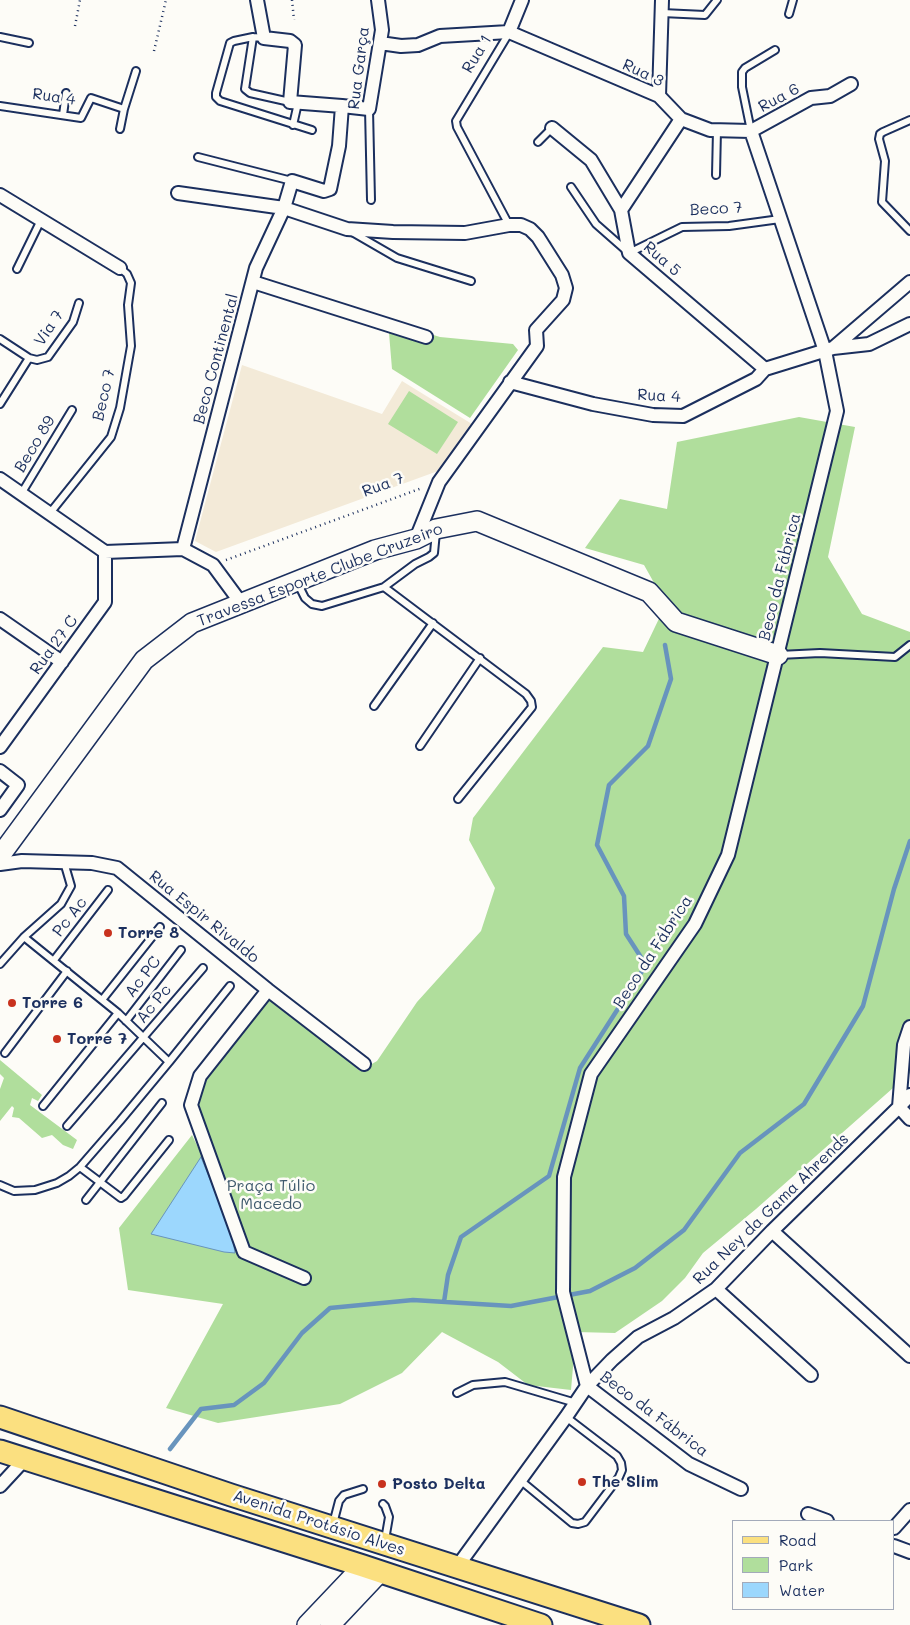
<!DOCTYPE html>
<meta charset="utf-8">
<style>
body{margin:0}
#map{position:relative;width:910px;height:1625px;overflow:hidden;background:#fdfcf7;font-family:Mali,sans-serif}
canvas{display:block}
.legend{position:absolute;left:732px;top:1520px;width:162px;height:90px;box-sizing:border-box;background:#fdfcf7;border:1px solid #a3aaba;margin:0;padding:6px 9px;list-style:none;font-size:15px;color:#1b2f5e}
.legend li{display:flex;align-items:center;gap:10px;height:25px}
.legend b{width:25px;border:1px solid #a3aaba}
</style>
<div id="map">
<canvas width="910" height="1625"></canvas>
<ul class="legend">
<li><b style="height:6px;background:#fbe080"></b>Road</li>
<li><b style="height:14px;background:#b0de9c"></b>Park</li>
<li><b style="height:14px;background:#9cd7fd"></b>Water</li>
</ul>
</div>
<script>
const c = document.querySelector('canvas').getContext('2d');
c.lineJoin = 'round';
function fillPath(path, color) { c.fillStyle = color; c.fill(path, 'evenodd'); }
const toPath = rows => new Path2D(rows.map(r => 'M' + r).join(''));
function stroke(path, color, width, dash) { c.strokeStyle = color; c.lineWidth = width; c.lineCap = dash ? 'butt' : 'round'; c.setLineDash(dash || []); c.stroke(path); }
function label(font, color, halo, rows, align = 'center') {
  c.font = font + ' Mali,sans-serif'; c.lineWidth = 5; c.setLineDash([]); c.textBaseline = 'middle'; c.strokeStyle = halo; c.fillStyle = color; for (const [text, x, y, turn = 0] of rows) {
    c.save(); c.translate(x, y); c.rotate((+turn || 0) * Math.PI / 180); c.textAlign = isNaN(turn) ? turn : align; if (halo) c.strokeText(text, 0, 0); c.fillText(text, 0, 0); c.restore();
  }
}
fillPath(toPath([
 [242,365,382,414,402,381,472,424,438,471,216,552,195,541]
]), '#f3ead8');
fillPath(toPath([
 [388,321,440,337,513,344,518,350,470,418,392,369],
 [409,391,458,422,437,454,388,424],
 [799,417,855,427,828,557,862,614,910,632,910,1073,756,1209,703,1253,685,1278,662,1301,615,1333,576,1332,571,1390,528,1385,498,1362,442,1332,402,1373,340,1404,218,1423,166,1408,223,1304,128,1290,119,1228,192,1135,246,1246,198,1102,205,1077,272,996,360,1071,377,1061,417,1002,481,931,495,888,469,840,473,818,603,647,643,652,666,604,644,565,585,548,620,499,667,509,677,442],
 [0,1060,42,1095,38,1101,32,1098,30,1105,77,1140,73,1149,63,1145,52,1135,42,1138,19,1118,12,1117,14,1108,12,1106,0,1121,0,1089,4,1078,0,1074]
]), '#b0de9c');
const water = toPath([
 [201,1157,232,1234,235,1253,224,1252,151,1234,201,1157]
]);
fillPath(water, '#9cd7fd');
stroke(water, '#6894bd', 1);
stroke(toPath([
 [444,1302,448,1275,461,1237,549,1176,580,1068,646,965,626,934,624,896,597,845,609,785,648,746,671,679,665,645],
 [170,1449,201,1409,234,1405,264,1383,302,1333,330,1308,413,1300,511,1306,590,1291,635,1268,684,1230,740,1153,804,1104,863,1006,894,889,910,841]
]), '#6894bd', 4.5);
const lane = toPath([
 [662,13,705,15,717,0],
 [789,14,793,0],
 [509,33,456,121,457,127,509,225],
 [0,37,29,43],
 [253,37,245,89,250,93,290,102],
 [264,38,253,37,234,41,230,43,216,93,216,97,220,101,312,130],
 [0,106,81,118,91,98,124,109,120,129],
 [124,109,136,71],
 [369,109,371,200],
 [63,115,66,93],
 [910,120,883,132,880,134,879,139,885,161,882,202,910,231],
 [293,125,298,103],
 [751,131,742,87,742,72,745,68,775,50],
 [538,142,552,128],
 [198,157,292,181],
 [716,175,717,130],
 [571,187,596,224,629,253,682,227,729,226,780,219],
 [352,232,397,258,471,281],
 [17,269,41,220],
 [0,339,29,358],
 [0,404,29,358,37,360,48,357,73,322,79,303],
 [21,494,72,410],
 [50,513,111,437,120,408,131,346,128,305,131,283,127,274,120,268],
 [297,582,305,598,312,604,322,606,384,587,526,694,531,701,532,707,458,799],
 [384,587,415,564,429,557,434,553,436,532],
 [779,655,820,653,895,657,910,645],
 [374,706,433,623],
 [420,746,480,658],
 [54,960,108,890],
 [0,964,24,937],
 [102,1000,160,927],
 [126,1021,181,950],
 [5,1053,67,971],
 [169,1062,230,986],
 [43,1106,118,1013],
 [67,1126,203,968],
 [80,1167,121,1198,124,1196,169,1140],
 [0,1185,14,1191,35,1190,57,1183,69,1176,80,1167,120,1121,169,1062,118,1013,24,937,61,904,71,886,64,862],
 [86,1200,162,1103],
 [457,1393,473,1385,505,1382,576,1403],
 [520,1480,572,1523,578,1524,585,1522,619,1477,622,1470,621,1463,617,1456,566,1417],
 [383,1504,385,1506,389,1517,385,1540],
 [333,1524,339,1501,344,1495,363,1489]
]);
const street = toPath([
 [509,32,522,0],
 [380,43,401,46,418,45,440,36,509,32,659,96,681,119,710,130,751,131,825,351,837,411,728,855,695,924,591,1074,564,1177,563,1292,587,1386,689,1464,741,1489],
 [659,96,662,0],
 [342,106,369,109,382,30,378,0],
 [552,128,591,160,621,210,629,253,765,369],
 [751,131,811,98,830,96,851,84],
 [178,193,284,208,347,229,393,232,465,233,509,225,521,225,530,229,538,237,562,275,566,288,563,300,536,330,537,346,439,482,416,539],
 [0,195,120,268],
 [621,210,681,119],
 [253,282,426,337],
 [833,348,910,282],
 [510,382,593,404,653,415,683,416,756,379,765,369,833,348,869,344,910,324],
 [0,479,105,552,183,549],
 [183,549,256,268,284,208,292,181,324,191,330,189,339,146,342,106,290,102,295,45,290,41,264,38,257,0],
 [183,549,213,565,241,603],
 [0,619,62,662],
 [0,747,105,602,105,552],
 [0,771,18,785,0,810],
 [0,864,22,861,92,863,117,868,268,990,364,1064],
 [268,990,200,1076,191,1105,244,1252,304,1278],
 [910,1027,904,1045,899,1107,910,1119],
 [772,1231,910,1356],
 [716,1289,811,1375],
 [0,1486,25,1459],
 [808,1514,827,1521],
 [894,1528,910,1510],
 [894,1546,910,1552],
 [457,1567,566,1417,587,1386,612,1360,638,1337,674,1318,716,1289,772,1231,899,1107,910,1095]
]);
const secondary = toPath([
 [0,856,144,660,192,623,375,550,416,539,436,529,477,521,649,592,676,622,778,655],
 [307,1625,363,1566],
 [330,1625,380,1572]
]);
const primary = toPath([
 [0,1417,231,1495,639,1625],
 [0,1451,363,1566,541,1625]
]);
stroke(lane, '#1b2f5e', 10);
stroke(street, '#1b2f5e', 16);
stroke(secondary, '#1b2f5e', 22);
stroke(primary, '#1b2f5e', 25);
stroke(toPath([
 [292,0,294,20],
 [75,26,80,0],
 [154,51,166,0],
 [226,560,422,488]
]), '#1b2f5e', 2.5, [1, 4]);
stroke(lane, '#fdfcf7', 6);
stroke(street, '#fdfcf7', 12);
stroke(secondary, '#fdfcf7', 19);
stroke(primary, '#fbe080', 21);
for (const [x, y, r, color] of [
 [108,933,5,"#c8321e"],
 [12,1003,5,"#c8321e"],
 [57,1039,5,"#c8321e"],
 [582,1482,5,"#c8321e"],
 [382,1484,5,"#c8321e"]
]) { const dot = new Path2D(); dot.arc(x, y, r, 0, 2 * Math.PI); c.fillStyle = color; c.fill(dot); stroke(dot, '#fdfcf7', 2); }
label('16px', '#1b2f5e', '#fdfcf7', [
 ["Rua 1",477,54,-59],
 ["Rua Garça",359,68,-83],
 ["Rua 3",643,73,25],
 ["Rua 4",54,97,8],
 ["Rua 6",779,98,-28],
 ["Beco 7",716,209,-3],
 ["Rua 5",662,259,41],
 ["Via 7",49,328,-56],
 ["Beco Continental",216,359,-75],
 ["Beco 7",104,395,-77],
 ["Rua 4",659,396,3],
 ["Beco 89",35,444,-59],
 ["Rua 7",383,485,-20],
 ["Travessa Esporte Clube Cruzeiro",320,575,-21],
 ["Beco da Fábrica",780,577,-76],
 ["Rua 27 C",54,645,-54],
 ["Pc Ac",70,917,-52],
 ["Rua Espir Rivaldo",204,917,39],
 ["Beco da Fábrica",653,952,-57],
 ["Ac PC",143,977,-52],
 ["Ac Pc",154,1004,-50],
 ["Rua Ney da Gama Ahrends",771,1209,-44],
 ["Beco da Fábrica",654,1414,37],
 ["Avenida Protásio Alves",319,1523,18]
]);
label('bold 16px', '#1b2f5e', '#fdfcf7', [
 ["Torre 8",118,933],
 ["Torre 6",22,1003],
 ["Torre 7",67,1039],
 ["The Slim",592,1482],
 ["Posto Delta",392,1484]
], 'left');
label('16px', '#405b6e', '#fdfcf7', [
 ["Praça Túlio",271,1186],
 ["Macedo",271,1204]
]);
</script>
